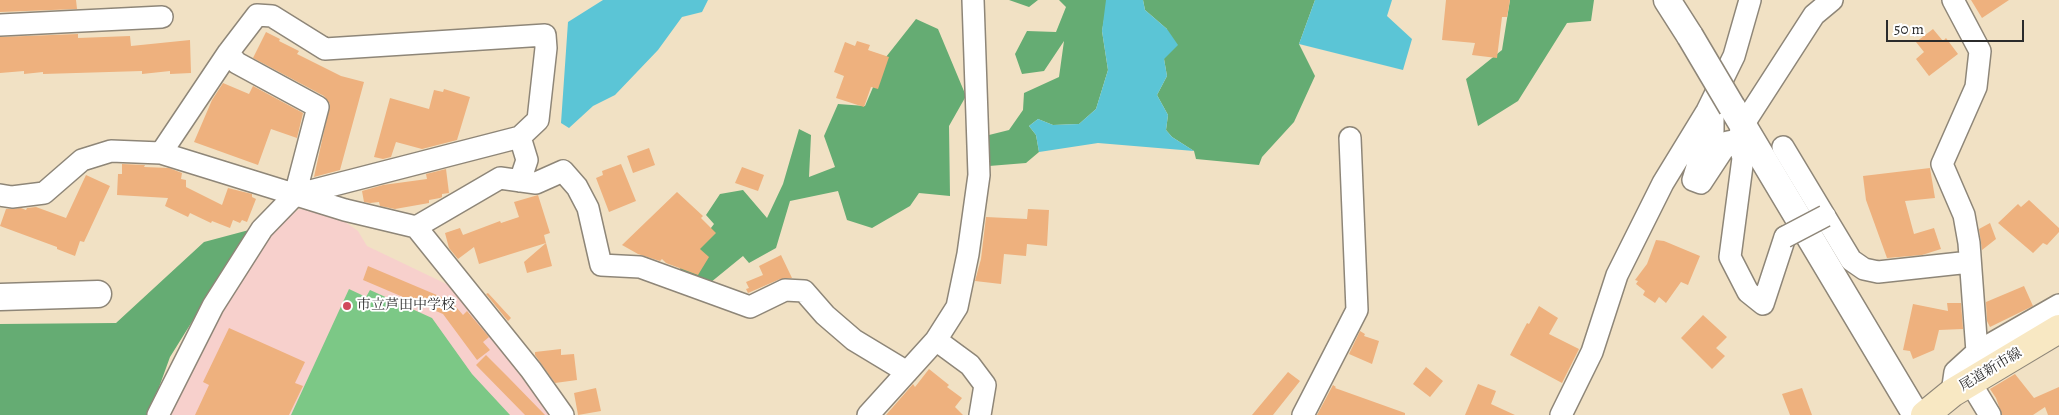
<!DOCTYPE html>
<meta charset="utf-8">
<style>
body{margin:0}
#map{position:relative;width:2059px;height:415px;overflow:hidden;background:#f1e1c4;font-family:Alegreya,serif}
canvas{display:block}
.scale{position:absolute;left:1886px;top:20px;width:138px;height:22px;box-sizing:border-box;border:2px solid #2b2b2b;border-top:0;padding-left:6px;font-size:15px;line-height:18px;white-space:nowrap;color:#2b2b2b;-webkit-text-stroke:4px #fff;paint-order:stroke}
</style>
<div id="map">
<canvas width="2059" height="415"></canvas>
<div class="scale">50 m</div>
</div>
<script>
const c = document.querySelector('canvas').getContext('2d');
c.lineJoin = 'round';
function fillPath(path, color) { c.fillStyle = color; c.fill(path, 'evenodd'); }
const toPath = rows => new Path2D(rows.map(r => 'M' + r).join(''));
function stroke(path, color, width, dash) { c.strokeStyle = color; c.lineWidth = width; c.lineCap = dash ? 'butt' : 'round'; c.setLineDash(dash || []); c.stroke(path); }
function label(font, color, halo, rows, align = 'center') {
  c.font = font + ' Alegreya,"Noto Serif JP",serif'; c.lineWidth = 4; c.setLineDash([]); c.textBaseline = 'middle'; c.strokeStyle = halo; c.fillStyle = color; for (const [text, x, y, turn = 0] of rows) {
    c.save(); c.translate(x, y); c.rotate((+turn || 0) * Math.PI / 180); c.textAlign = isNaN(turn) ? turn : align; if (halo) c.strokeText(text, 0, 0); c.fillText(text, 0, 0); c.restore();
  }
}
fillPath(toPath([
 [299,209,331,212,358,231,367,246,461,291,553,415,170,415,214,321,261,239]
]), '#f7d0cc');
fillPath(toPath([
 [349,289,366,297,370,290,432,318,472,374,510,415,291,415]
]), '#7cc886');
fillPath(toPath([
 [1009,0,1038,0,1029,7],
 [1059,0,1106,0,1107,3,1102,31,1108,70,1096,109,1079,124,1053,125,1038,119,1029,126,1036,135,1039,152,1026,163,989,166,985,136,1009,130,1023,110,1024,93,1059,77,1064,41,1044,71,1022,74,1015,54,1027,31,1056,32,1066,7],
 [1143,0,1315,0,1299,44,1315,76,1294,122,1262,157,1259,165,1196,159,1194,151,1172,137,1166,130,1168,115,1157,95,1167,76,1164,59,1167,29,1145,10],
 [1510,0,1594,0,1591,21,1567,23,1518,101,1478,126,1466,79,1502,50],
 [916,19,938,29,966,96,949,126,950,196,919,193,910,206,872,228,847,220,838,191,790,201,776,248,749,263,743,256,705,287,679,270,714,224,706,215,720,194,743,190,767,218,783,184,799,129,811,135,809,177,835,167,824,136,838,104,865,106,886,57],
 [249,230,170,357,149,415,0,415,0,324,116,323,204,242]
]), '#65ac73');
fillPath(toPath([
 [603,0,708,0,702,12,682,17,658,50,615,95,593,106,569,128,561,123,568,22],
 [1106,0,1143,0,1145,10,1167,29,1178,45,1164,59,1167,76,1157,95,1168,115,1166,130,1172,137,1194,151,1098,143,1039,152,1036,135,1029,126,1038,119,1053,125,1079,124,1096,109,1108,70,1102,31],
 [1315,0,1392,0,1387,16,1412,39,1403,70,1299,44]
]), '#5bc5d6');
fillPath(toPath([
 [0,0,76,0,77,9,0,12],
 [1446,0,1510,0,1507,17,1502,17,1497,58,1472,55,1475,43,1442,40],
 [1971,0,2009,0,1982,18],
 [1933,29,1943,41,1946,38,1958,54,1929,76,1916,59,1924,52,1916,42],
 [266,32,280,39,279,41,299,51,297,54,341,76,364,82,340,170,314,177,330,104,324,96,253,58],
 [78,34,78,38,130,36,131,46,190,40,191,73,170,74,170,71,142,74,142,71,43,74,43,72,24,74,24,71,0,73,0,37],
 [857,41,870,45,868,50,889,57,878,89,871,87,864,107,836,98,844,76,834,72,845,42,855,46],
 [223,83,249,94,253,86,303,113,297,138,271,129,258,165,194,142,212,100],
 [444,89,470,97,457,140,422,149,396,142,391,157,383,159,374,157,390,98,429,109,434,90,443,92],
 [649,148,655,165,633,173,627,156],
 [122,164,145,165,144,167,169,168,182,173,181,179,186,180,186,187,222,205,228,188,252,194,252,197,256,199,247,222,242,220,240,223,233,220,230,228,212,221,211,223,190,213,188,217,165,206,168,198,117,195,118,174,122,174],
 [621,164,636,201,609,212,596,178,603,175,602,171],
 [742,167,764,175,758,191,735,183],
 [1930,168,1935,198,1905,201,1914,234,1934,228,1941,249,1922,255,1887,258,1866,200,1863,176],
 [446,169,449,193,442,194,442,197,440,198,429,200,429,203,395,209,380,206,379,202,370,203,364,202,362,191,383,185,427,179,426,174],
 [86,175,110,186,84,242,80,241,75,256,57,249,57,247,0,226,6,209,21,208,26,210,27,208,36,207,66,218],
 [677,192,703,216,701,218,716,233,700,249,709,257,698,275,666,263,662,259,660,261,638,254,622,245],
 [538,195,550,233,544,235,546,243,479,264,474,247,458,259,449,248,445,233,460,228,463,235,500,221,501,223,519,217,514,202],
 [2029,200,2059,228,2059,232,2047,245,2043,243,2033,253,1998,223,2018,204,2021,207],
 [1028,209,1049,210,1047,246,1027,244,1026,256,1004,254,1001,284,975,281,981,259,986,217,1027,219],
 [1990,223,1996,239,1982,250,1979,229],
 [1656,240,1664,241,1700,256,1688,285,1681,282,1666,303,1659,297,1655,303,1643,295,1645,291,1636,284,1638,281,1635,280,1647,264],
 [546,243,552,266,527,273,524,262],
 [781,255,792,278,780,279,748,293,746,289,749,288,746,282,763,275,759,266],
 [368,266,451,301,463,315,467,311,489,337,483,342,490,350,477,360,443,314,363,280],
 [2024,286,2033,306,1990,327,1987,321,1986,302],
 [488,293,511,318,508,321,486,294],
 [1947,303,1961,303,1963,329,1939,330,1934,350,1913,359,1910,351,1903,350,1913,304,1948,311],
 [1539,306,1558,318,1549,334,1579,349,1562,383,1510,355,1527,323,1529,324],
 [1703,315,1727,337,1716,348,1725,356,1712,369,1681,338],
 [229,328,305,362,295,383,303,386,289,415,195,415,209,385,203,382],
 [1360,331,1365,334,1364,336,1379,341,1372,364,1349,354],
 [561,349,561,355,574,354,577,380,555,383,535,355,535,352],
 [486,355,508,377,545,415,525,415,476,365],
 [1426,367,1443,381,1430,397,1413,384],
 [929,369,949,385,947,387,962,398,955,407,963,415,886,415,913,384,915,387],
 [1288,372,1300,381,1273,415,1252,415],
 [2015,374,2034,398,2059,387,2059,415,2048,415,2045,407,2033,415,2002,415,1996,398,1990,389],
 [1478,384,1496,391,1491,404,1515,415,1465,415],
 [1333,385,1336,387,1335,388,1405,413,1405,415,1317,415],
 [596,388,601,411,578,415,574,393],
 [1802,388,1812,415,1790,415,1782,394]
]), '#eeb17e');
const minor = toPath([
 [1953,0,1980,51,1976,87,1942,164,1964,215,1969,243,1977,352],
 [0,25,162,17],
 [228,53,237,63,318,107,295,195],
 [1707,111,1713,116,1713,131,1697,167,1693,180,1701,183,1728,142,1738,140],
 [520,137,527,160,520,181],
 [1783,147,1851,260,1864,269,1878,272,1970,262],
 [0,195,12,197,44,193,82,160,111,151,161,153,345,210,416,227,531,370,563,415],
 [416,227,500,178,536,183,563,171,577,187,588,208,601,265,640,267,750,307,785,290,804,291,825,315,854,340,907,372],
 [1785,237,1763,304,1748,292,1730,257,1743,158,1738,140,1743,125,1814,15,1832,0],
 [936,340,970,365,985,385,980,415],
 [1970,382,1990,415],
 [1952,393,1955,372,1977,352,2059,305],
 [158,415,213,306,262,229,295,195,520,137,538,120,546,48,545,35,325,49,272,16,257,15,228,53,161,153],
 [868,415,936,340,957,307,968,254,979,175,973,0],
 [1303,415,1357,310,1350,138],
 [1561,415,1592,352,1617,275,1663,183,1707,111,1734,56,1750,0]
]);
const tertiary = toPath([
 [1667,0,1690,36],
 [1732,107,1916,415],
 [0,297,98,294]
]);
const secondary = toPath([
 [1925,415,1952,393,2059,329]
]);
stroke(minor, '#8e8678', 24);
stroke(tertiary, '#8e8678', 29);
stroke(secondary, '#8e8678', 30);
stroke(minor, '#fff', 21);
stroke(tertiary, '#fff', 26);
stroke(secondary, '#f8e8c3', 28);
const minorBridge = toPath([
 [1785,237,1825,216]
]);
const tertiaryBridge = toPath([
 [1690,36,1732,107]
]);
stroke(minorBridge, '#8e8678', 24, []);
stroke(tertiaryBridge, '#8e8678', 29, []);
stroke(minorBridge, '#fff', 21);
stroke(tertiaryBridge, '#fff', 26);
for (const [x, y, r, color] of [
 [347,306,5,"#d1495b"]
]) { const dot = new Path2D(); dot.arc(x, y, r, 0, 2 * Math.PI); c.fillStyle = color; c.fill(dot); stroke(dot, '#fff', 2); }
label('14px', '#2b2b2b', '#fff', [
 ["市立芦田中学校",357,306]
], 'left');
label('14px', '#2b2b2b', '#fff', [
 ["尾道新市線",1991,370,-31]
]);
</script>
